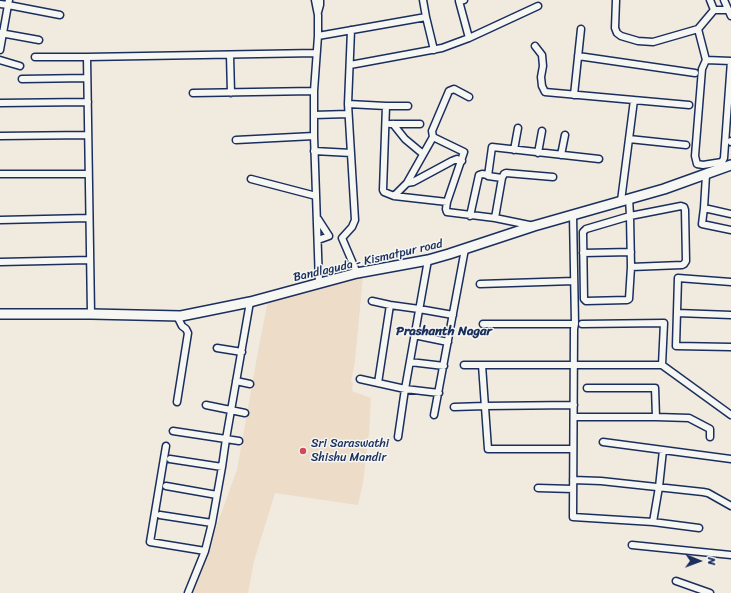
<!DOCTYPE html>
<style>
body{margin:0}
#map{position:relative;width:731px;height:593px;overflow:hidden;background:#f1eadf;font-family:Sriracha,sans-serif}
canvas{display:block}
.north{position:absolute;left:679px;top:541px;width:40px;height:40px;-webkit-text-stroke:3px #f6f6f2;paint-order:stroke;rotate:91deg;font-size:11px;font-weight:700;line-height:16px;text-align:center;color:#1b2f5e}
.north::after{content:'';display:block;margin:auto;width:14px;height:18px;background:#1b2f5e;clip-path:polygon(50% 0,100% 100%,50% 72%,0 100%)}
</style>
<div id="map">
<canvas width="731" height="593"></canvas>
<div class="north">N</div>
</div>
<script>
const c = document.querySelector('canvas').getContext('2d');
c.lineJoin = 'round';
function fillPath(path, color) { c.fillStyle = color; c.fill(path, 'evenodd'); }
const toPath = rows => new Path2D(rows.map(r => 'M' + r).join(''));
function stroke(path, color, width, dash) { c.strokeStyle = color; c.lineWidth = width; c.lineCap = dash ? 'butt' : 'round'; c.setLineDash(dash || []); c.stroke(path); }
function label(font, color, halo, rows, align = 'center') {
  c.font = font + ' Sriracha,sans-serif'; c.lineWidth = 3; c.setLineDash([]); c.textBaseline = 'middle'; c.strokeStyle = halo; c.fillStyle = color; for (const [text, x, y, turn = 0] of rows) {
    c.save(); c.translate(x, y); c.rotate((+turn || 0) * Math.PI / 180); c.textAlign = isNaN(turn) ? turn : align; if (halo) c.strokeText(text, 0, 0); c.fillText(text, 0, 0); c.restore();
  }
}
fillPath(toPath([
 [363,276,355,361,351,382,353,383,352,391,371,398,369,432,363,482,358,505,275,493,254,561,248,593,192,593,237,470,259,346,268,301]
]), '#ecdcc8');
const street = toPath([
 [315,0,318,15,318,36,314,91,314,136,319,283],
 [423,0,426,17],
 [464,0,459,1,469,38],
 [616,0,615,28,617,33,621,36,638,41,653,42,698,29,706,60],
 [710,0,714,10,728,10],
 [724,0,731,16],
 [0,4,8,5,9,0],
 [318,12,320,5,320,0],
 [698,29,714,10],
 [351,30,348,104,355,220,352,227,342,238,357,273],
 [0,33,39,40],
 [318,36,426,17,434,50],
 [535,46,542,55,543,66,541,77,542,86,545,92,689,105],
 [0,50,8,5,60,15],
 [230,55,231,93],
 [578,56,695,73],
 [35,57,87,57,316,53],
 [87,57,91,314],
 [0,60,20,66],
 [706,60,731,61,724,158,722,162,703,165,697,164,695,156,702,69,706,60],
 [350,65,442,48,469,38,538,6],
 [22,79,87,78],
 [193,93,314,91],
 [574,95,581,29],
 [0,103,88,102],
 [348,104,386,106,408,106],
 [386,106,383,190,384,192,394,196,447,202],
 [314,115,348,114],
 [390,124,420,124],
 [393,124,405,139,423,154],
 [0,136,88,135],
 [433,137,464,152,447,202,446,209,447,212,495,218,534,226],
 [629,139,686,145],
 [236,140,314,136],
 [731,141,731,142],
 [514,150,518,128],
 [314,151,351,153],
 [538,153,542,131],
 [561,155,565,135],
 [0,174,88,174],
 [706,175,704,208,702,224,731,230],
 [502,178,504,174,506,173,553,177],
 [251,179,316,196],
 [407,183,413,182,452,161,457,159,462,161],
 [394,196,407,183,433,137,432,131,449,91,454,89,469,97],
 [629,198,630,216,631,267,682,265,684,264,686,261,685,210,684,207,681,206,630,216,586,229,583,232,584,299,586,301,627,300,629,299,631,267],
 [621,201,634,100],
 [704,208,731,214],
 [573,215,575,324,574,329,573,517,653,522,659,487,663,450],
 [470,216,479,175,482,174,488,175],
 [495,218,502,178,488,176,492,147,599,159],
 [0,220,89,218],
 [318,240,329,236,318,219],
 [583,253,631,252],
 [0,262,90,260],
 [731,282,678,278,676,346,731,347],
 [480,284,574,281],
 [372,301,390,305,419,309,453,315],
 [677,313,731,315],
 [177,316,182,326,186,329,188,333,177,402],
 [483,324,575,324],
 [582,324,664,323,662,365],
 [414,335,448,342],
 [217,348,242,352],
 [410,362,444,366],
 [464,365,662,365,731,415],
 [482,365,488,449,573,449],
 [360,379,405,389,439,393],
 [236,381,250,384],
 [378,383,390,305],
 [587,388,655,388,656,417],
 [206,405,245,413],
 [454,407,485,406,574,405],
 [434,415,465,249],
 [574,417,656,417,689,418,710,429,710,437],
 [173,431,239,441],
 [398,437,405,389,428,260],
 [603,442,731,459],
 [166,446,150,542,205,551],
 [170,459,222,467],
 [573,480,601,481,703,492,708,493,731,506],
 [166,486,217,495],
 [538,488,573,489],
 [160,515,212,523],
 [653,522,699,528],
 [632,545,731,555],
 [676,581,710,593],
 [188,593,205,551,212,523,222,467,226,439,250,302]
]);
const secondary = toPath([
 [0,314,91,314,181,316,250,302,357,273,428,260,449,254,534,226,664,189,731,165]
]);
stroke(street, '#1b2f5e', 9);
stroke(secondary, '#1b2f5e', 12);
stroke(street, '#f6f6f2', 6);
stroke(secondary, '#f6f6f2', 9);
for (const [x, y, r, color] of [
 [303,451,4,"#d1495b"]
]) { const dot = new Path2D(); dot.arc(x, y, r, 0, 2 * Math.PI); c.fillStyle = color; c.fill(dot); stroke(dot, '#f6f6f2', 1.5); }
label('12px', '#1b2f5e', '#f6f6f2', [
 ["Bandlaguda - Kismatpur road",368,261,-13]
]);
label('12px', '#1b2f5e', '#f6f6f2', [
 ["Sri Saraswathi",311,444],
 ["Shishu Mandir",311,458]
], 'left');
label('bold 13px', '#1b2f5e', '#f6f6f2', [
 ["Prashanth Nagar",444,332]
]);
</script>
